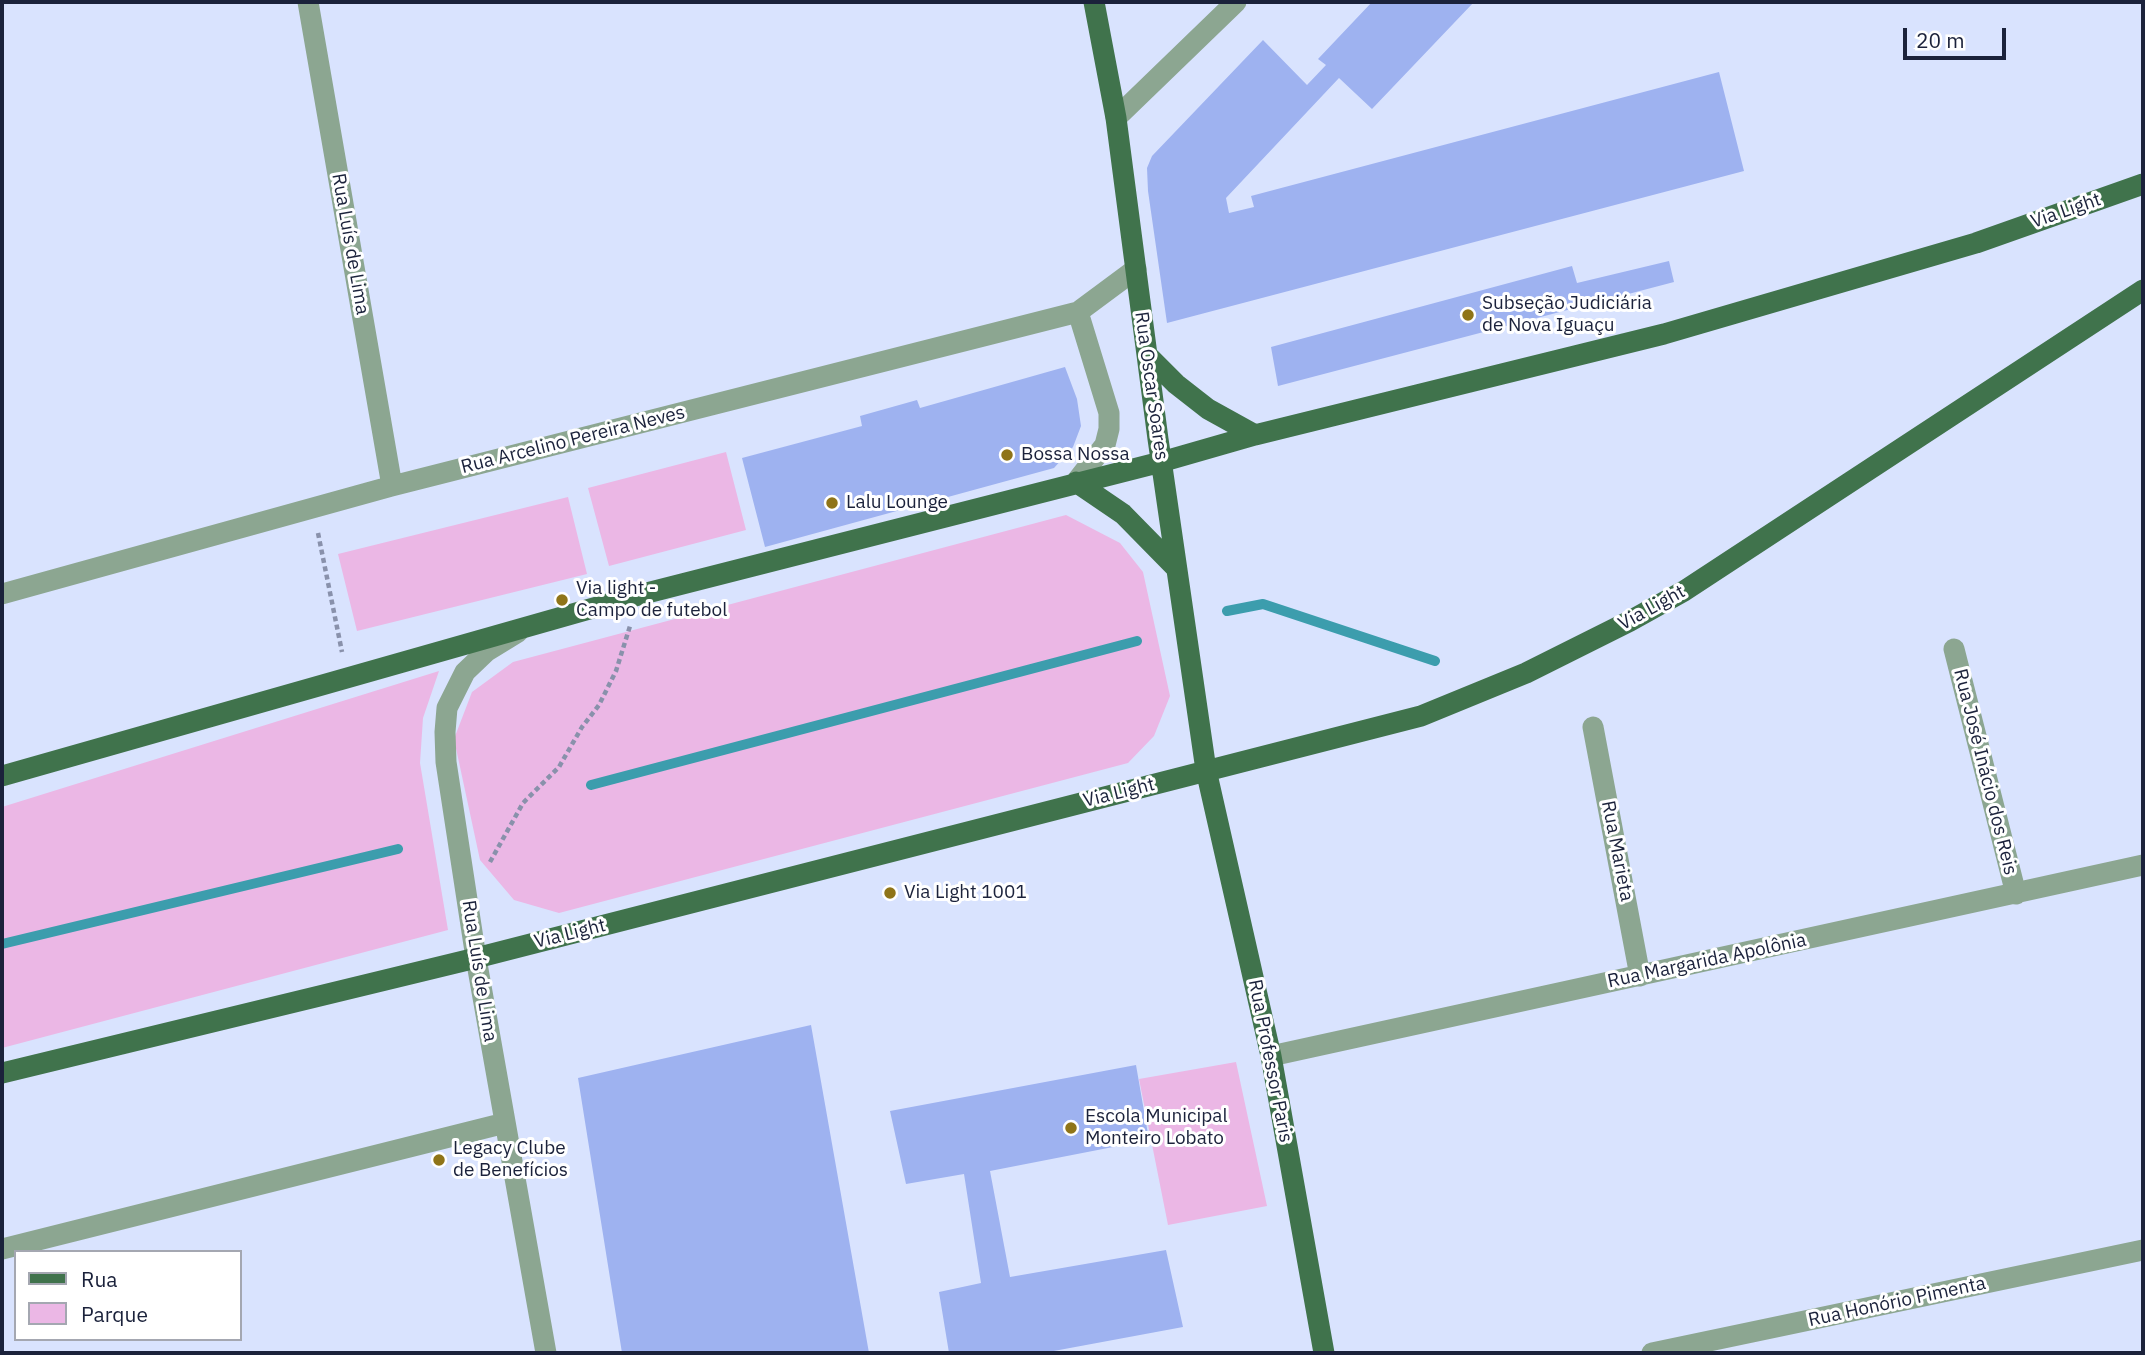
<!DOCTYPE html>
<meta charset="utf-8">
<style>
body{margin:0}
#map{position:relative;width:2145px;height:1355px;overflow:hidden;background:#d9e3fe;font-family:"IBM Plex Sans",sans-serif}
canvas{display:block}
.frame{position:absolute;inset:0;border:4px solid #1b223b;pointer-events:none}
.legend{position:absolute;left:14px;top:1250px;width:228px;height:91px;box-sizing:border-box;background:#fff;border:2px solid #a4a7b1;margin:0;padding:9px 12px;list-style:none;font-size:21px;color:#1b223b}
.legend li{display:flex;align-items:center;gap:14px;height:35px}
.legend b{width:35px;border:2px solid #a4a7b1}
.scale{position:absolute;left:1903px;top:28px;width:103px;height:32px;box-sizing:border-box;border:4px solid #1b223b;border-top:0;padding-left:9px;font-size:21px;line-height:24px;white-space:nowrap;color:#1b223b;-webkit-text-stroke:5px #fff;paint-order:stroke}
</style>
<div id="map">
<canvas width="2145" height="1355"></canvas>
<div class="frame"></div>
<ul class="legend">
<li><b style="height:9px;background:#40734c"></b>Rua</li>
<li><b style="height:19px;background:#ebb7e5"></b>Parque</li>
</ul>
<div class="scale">20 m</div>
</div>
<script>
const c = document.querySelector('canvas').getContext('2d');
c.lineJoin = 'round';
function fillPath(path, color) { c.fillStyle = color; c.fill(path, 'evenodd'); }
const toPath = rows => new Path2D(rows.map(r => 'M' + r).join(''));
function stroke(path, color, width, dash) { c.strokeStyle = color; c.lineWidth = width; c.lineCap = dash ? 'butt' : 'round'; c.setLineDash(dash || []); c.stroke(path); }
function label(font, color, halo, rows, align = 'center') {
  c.font = font + ' "IBM Plex Sans",sans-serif'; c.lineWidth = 6; c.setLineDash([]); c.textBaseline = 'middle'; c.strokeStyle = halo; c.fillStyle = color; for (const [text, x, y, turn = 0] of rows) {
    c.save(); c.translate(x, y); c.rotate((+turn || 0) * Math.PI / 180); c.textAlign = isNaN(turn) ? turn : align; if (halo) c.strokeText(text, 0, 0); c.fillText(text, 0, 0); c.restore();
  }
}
fillPath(toPath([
 [726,452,746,530,609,566,588,488],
 [568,497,587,574,357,631,338,554],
 [1066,515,1120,543,1143,572,1170,696,1154,736,1128,763,559,913,514,900,480,860,454,739,472,692,513,662],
 [439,671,423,718,420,763,448,930,2,1048,2,807],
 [1236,1062,1267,1206,1168,1225,1139,1079]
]), '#ebb7e5');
stroke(toPath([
 [1227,611,1263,604,1435,661],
 [591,785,1137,641],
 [2,944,398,849]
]), '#3c9dad', 10);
fillPath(toPath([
 [1372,2,1474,2,1372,109,1339,78,1226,198,1229,213,1254,207,1251,196,1719,72,1744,171,1167,323,1148,191,1147,168,1152,156,1263,40,1307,85,1326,65,1318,59],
 [1669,261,1674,282,1278,386,1271,347,1572,266,1577,283],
 [1065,367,1077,399,1081,426,1073,447,1054,468,765,547,742,458,862,426,860,416,917,400,920,408],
 [811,1025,869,1353,622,1353,578,1078],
 [1136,1065,1149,1140,990,1171,1010,1277,1166,1250,1183,1327,1043,1353,949,1353,939,1292,981,1283,964,1174,906,1184,890,1111]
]), '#9eb2f0');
stroke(toPath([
 [318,533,342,652],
 [490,862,523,803,559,767,582,727,599,705,616,671,630,626]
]), '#8991ab', 4.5, [5, 3.5]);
stroke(toPath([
 [308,2,392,486],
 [1116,118,1236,2],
 [1076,482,1105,445,1109,429,1109,413,1078,312],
 [2,594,392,486,1078,312,1136,269],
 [518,632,487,651,465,672,447,708,445,732,446,762,476,958,546,1353],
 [1954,649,2016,894],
 [1593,727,1640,976],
 [1271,1056,2143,865],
 [2,1249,505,1123],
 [1652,1353,2143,1250]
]), '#8ca691', 21);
stroke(toPath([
 [1094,2,1116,118,1158,439,1206,770,1271,1056,1324,1353],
 [1148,356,1176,384,1208,409,1255,435],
 [1076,482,1123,514,1177,569],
 [2,776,639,595,1161,462,1255,435,1664,334,1976,243,2143,184],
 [2,1073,476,958,1421,716,1526,673,1630,621,1684,591,2143,290]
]), '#40734c', 21);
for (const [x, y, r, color] of [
 [1468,315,7,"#8f7418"],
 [1007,455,7,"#8f7418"],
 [832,503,7,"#8f7418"],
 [562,600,7,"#8f7418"],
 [890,893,7,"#8f7418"],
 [1071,1128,7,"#8f7418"],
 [439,1160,7,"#8f7418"]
]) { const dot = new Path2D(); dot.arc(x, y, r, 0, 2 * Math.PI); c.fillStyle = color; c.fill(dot); stroke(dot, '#fff', 2.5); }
label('19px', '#1b223b', '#fff', [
 ["Via Light",2066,211,-19],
 ["Rua Luís de Lima",350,244,80],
 ["Rua Oscar Soares",1151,386,82],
 ["Rua Arcelino Pereira Neves",573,440,-14],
 ["Via Light",1652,608,-29],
 ["Rua José Inácio dos Reis",1985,772,76],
 ["Via Light",1119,793,-14],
 ["Rua Marieta",1617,851,79],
 ["Via Light",570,934,-14],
 ["Rua Margarida Apolônia",1707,961,-12],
 ["Rua Luís de Lima",479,971,81],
 ["Rua Professor Paris",1270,1061,79],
 ["Rua Honório Pimenta",1897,1302,-12]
]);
label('19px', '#1b223b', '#fff', [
 ["Subseção Judiciária",1482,304],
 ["de Nova Iguaçu",1482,326],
 ["Bossa Nossa",1021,455],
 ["Lalu Lounge",846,503],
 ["Via light -",576,589],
 ["Campo de futebol",576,611],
 ["Via Light 1001",904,893],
 ["Escola Municipal",1085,1117],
 ["Monteiro Lobato",1085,1139],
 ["Legacy Clube",453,1149],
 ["de Benefícios",453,1171]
], 'left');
</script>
